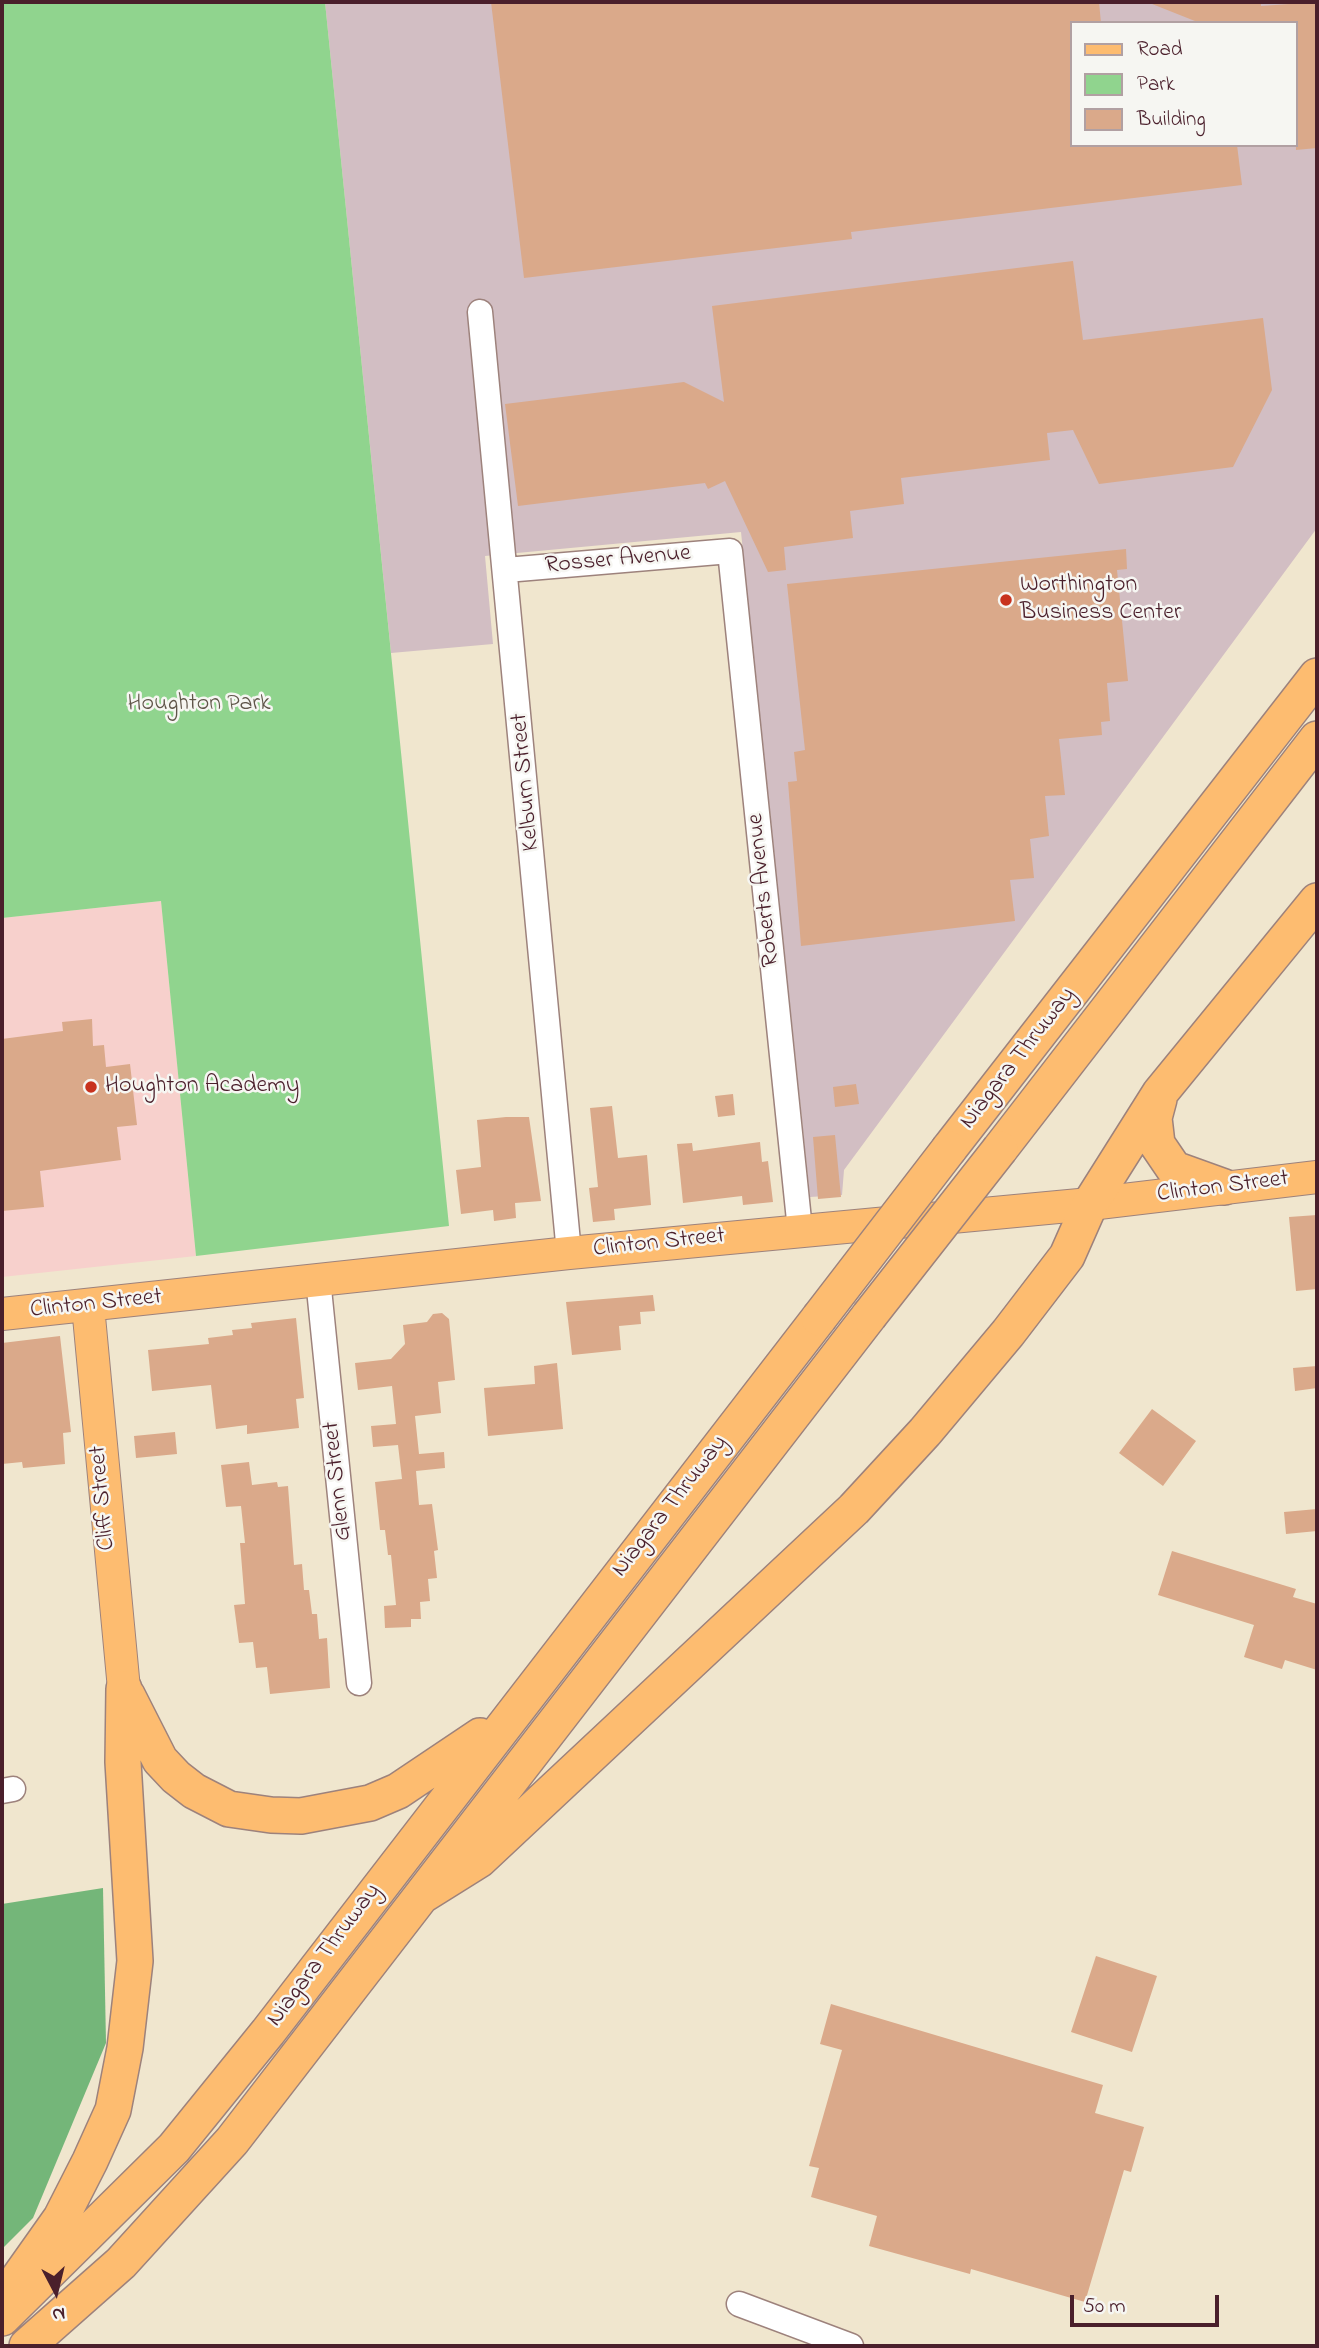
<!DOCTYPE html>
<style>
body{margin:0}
#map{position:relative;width:1319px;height:2348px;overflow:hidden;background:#f0e6ce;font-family:"Indie Flower",sans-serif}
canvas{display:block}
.frame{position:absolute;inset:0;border:4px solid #4a1f2b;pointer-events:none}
.legend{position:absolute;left:1070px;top:21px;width:228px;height:126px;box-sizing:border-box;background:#f6f6f2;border:2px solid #b1a0a2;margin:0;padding:9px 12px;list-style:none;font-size:21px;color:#4a1f2b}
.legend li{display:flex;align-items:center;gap:14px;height:35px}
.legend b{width:35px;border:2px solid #b1a0a2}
.north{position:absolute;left:21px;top:2257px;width:70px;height:70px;-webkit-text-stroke:5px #f6f6f2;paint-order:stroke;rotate:173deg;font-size:19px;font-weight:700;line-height:28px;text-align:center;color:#4a1f2b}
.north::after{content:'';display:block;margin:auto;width:24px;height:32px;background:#4a1f2b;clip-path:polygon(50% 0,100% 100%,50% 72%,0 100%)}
.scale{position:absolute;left:1070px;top:2295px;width:149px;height:32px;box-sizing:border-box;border:4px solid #4a1f2b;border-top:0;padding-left:9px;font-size:21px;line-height:24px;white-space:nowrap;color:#4a1f2b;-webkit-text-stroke:5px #f6f6f2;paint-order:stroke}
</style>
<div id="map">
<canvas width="1319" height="2348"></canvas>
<div class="frame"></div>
<ul class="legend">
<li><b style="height:9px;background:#fdbc70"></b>Road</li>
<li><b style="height:19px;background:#90d48e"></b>Park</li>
<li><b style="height:19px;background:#daa98a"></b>Building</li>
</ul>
<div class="north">N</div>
<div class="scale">50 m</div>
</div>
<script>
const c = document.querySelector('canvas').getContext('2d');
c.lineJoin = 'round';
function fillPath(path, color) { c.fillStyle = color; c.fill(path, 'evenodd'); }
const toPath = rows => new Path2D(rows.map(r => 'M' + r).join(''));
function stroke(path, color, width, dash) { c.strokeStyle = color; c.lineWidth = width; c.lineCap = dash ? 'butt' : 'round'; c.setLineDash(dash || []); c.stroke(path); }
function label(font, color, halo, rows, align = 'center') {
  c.font = font + ' "Indie Flower",sans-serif'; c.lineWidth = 5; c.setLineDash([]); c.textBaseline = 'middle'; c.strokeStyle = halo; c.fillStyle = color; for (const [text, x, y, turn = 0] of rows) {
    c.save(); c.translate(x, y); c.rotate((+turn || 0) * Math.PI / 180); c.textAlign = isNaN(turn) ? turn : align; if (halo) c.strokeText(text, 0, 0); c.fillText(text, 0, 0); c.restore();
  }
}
fillPath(toPath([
 [161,901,196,1256,2,1277,2,918]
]), '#f7d0cc');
fillPath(toPath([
 [325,2,1317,2,1317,528,844,1170,842,1195,810,1197,741,532,485,556,493,644,391,653],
 [1072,23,1296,23,1296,145,1072,145]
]), '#d2bec3');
fillPath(toPath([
 [2,2,325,2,449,1226,196,1256,161,901,2,918]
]), '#90d48e');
fillPath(toPath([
 [103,1888,106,2043,33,2218,2,2249,2,1904]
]), '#74b679');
fillPath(toPath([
 [491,2,1099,2,1101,23,1072,23,1072,145,1237,145,1242,185,851,232,852,239,524,278],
 [1147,2,1261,2,1261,6,1317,2,1317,148,1296,150,1296,23,1200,23],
 [1073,261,1083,340,1263,318,1272,390,1233,467,1099,484,1073,430,1047,433,1050,460,901,478,904,504,850,511,853,538,784,547,786,570,768,572,725,481,708,489,705,483,518,506,505,404,684,382,724,402,712,306],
 [1126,549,1127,569,1117,570,1128,681,1107,683,1110,721,1101,722,1102,735,1059,739,1065,795,1045,796,1049,836,1030,839,1034,878,1010,880,1015,921,801,946,788,782,797,781,794,752,805,750,787,584],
 [92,1019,93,1046,104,1045,106,1067,130,1064,137,1125,117,1127,121,1160,40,1171,44,1207,2,1211,2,1039,63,1031,62,1022],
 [856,1084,859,1104,835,1107,833,1087],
 [733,1094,735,1115,718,1117,715,1096],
 [612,1106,618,1158,647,1155,651,1205,614,1209,615,1220,593,1222,589,1188,598,1187,590,1108],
 [506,1117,529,1117,541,1201,515,1203,516,1218,494,1221,493,1210,461,1214,456,1170,481,1167,477,1120],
 [835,1135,841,1197,818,1199,813,1137],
 [760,1142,762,1162,768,1161,773,1202,743,1205,742,1196,683,1203,677,1144,692,1143,693,1151],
 [1317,1215,1317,1289,1296,1291,1289,1217],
 [653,1295,655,1311,640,1312,641,1324,619,1326,621,1350,572,1355,566,1302],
 [442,1313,449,1319,455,1380,438,1382,441,1413,415,1416,419,1454,444,1452,445,1468,416,1471,419,1505,432,1504,438,1550,434,1551,437,1578,428,1579,430,1601,420,1602,421,1619,411,1619,411,1627,385,1628,384,1606,396,1605,391,1555,388,1555,385,1530,380,1530,375,1482,402,1479,398,1445,373,1447,371,1426,396,1424,392,1386,358,1390,355,1363,391,1359,405,1344,403,1325,427,1322,433,1314],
 [296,1318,304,1398,296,1399,299,1428,247,1434,247,1425,216,1429,211,1385,152,1391,148,1350,209,1344,208,1338,233,1335,232,1330,252,1328,251,1323],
 [60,1336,71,1432,63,1433,65,1464,23,1468,22,1462,2,1464,2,1343],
 [557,1363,563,1429,488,1436,484,1388,535,1384,534,1366],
 [1317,1366,1317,1388,1295,1391,1293,1368],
 [1152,1409,1196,1441,1163,1486,1119,1453],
 [175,1432,177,1454,136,1458,134,1436],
 [249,1462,252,1485,277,1482,278,1487,288,1486,294,1565,302,1564,304,1590,309,1590,312,1614,317,1614,319,1639,327,1638,330,1688,270,1694,267,1667,256,1668,253,1642,239,1643,234,1605,245,1604,240,1543,245,1543,241,1506,226,1507,221,1465],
 [1317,1509,1317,1531,1286,1534,1284,1512],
 [1172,1551,1296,1589,1293,1597,1317,1604,1317,1670,1285,1660,1282,1669,1244,1657,1254,1625,1158,1595],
 [1096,1956,1157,1976,1132,2052,1071,2032],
 [831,2004,1103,2085,1095,2113,1144,2127,1131,2172,1124,2170,1085,2302,971,2269,970,2274,869,2246,877,2216,811,2197,819,2168,809,2166,842,2050,820,2044]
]), '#daa98a');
const minor = toPath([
 [480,312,569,1253],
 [506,570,730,551,800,1230],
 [318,1279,359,1683],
 [2,1791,13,1789],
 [739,2304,851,2346]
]);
const major = toPath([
 [88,1306,124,1689],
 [2,1314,569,1253,1090,1204,1317,1177]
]);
const highway = toPath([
 [1159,1099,1154,1118,1157,1144,1174,1169,1224,1187],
 [949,1149,1317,676],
 [1000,1149,1317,739],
 [127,1695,160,1760,176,1777,194,1791,229,1809,271,1815,301,1816,370,1803,398,1791,480,1736],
 [423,1895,479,1860,854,1509,925,1432,1008,1333,1067,1256,1090,1204,1160,1093,1317,901],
 [15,2283,61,2218,90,2161,113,2110,125,2048,135,1961,123,1762,124,1689],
 [2,2318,174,2148,268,2032,819,1318],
 [27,2346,121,2263,232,2141,869,1316]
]);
stroke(minor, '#9d827c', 27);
stroke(major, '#9d827c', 34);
stroke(highway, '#9d827c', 38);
stroke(minor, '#fff', 24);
stroke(major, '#fdbc70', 32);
stroke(highway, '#fdbc70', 35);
const highwayBridge = toPath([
 [869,1316,1000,1149],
 [819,1318,949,1149]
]);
stroke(highwayBridge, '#9d827c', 38, []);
stroke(highwayBridge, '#fdbc70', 35);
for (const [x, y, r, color] of [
 [1006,600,7,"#c8321e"],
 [91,1087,7,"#c8321e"]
]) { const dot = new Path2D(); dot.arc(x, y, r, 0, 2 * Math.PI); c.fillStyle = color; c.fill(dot); stroke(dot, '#f6f6f2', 2.5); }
label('24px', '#4a1f2b', '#f6f6f2', [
 ["Rosser Avenue",618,561,-5],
 ["Kelburn Street",527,782,-95],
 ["Roberts Avenue",765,890,-96],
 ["Niagara Thruway",1019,1059,-52],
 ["Clinton Street",1223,1188,-7],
 ["Clinton Street",659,1244,-6],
 ["Clinton Street",96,1305,-6],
 ["Glenn Street",339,1481,-96],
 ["Cliff Street",104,1498,-95],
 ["Niagara Thruway",671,1507,-52],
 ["Niagara Thruway",325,1956,-53]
]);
label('24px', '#4a1f2b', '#f6f6f2', [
 ["Worthington",1020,586],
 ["Business Center",1020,614],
 ["Houghton Academy",105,1087]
], 'left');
label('24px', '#5f5549', '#f6f6f2', [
 ["Houghton Park",199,705]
]);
</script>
